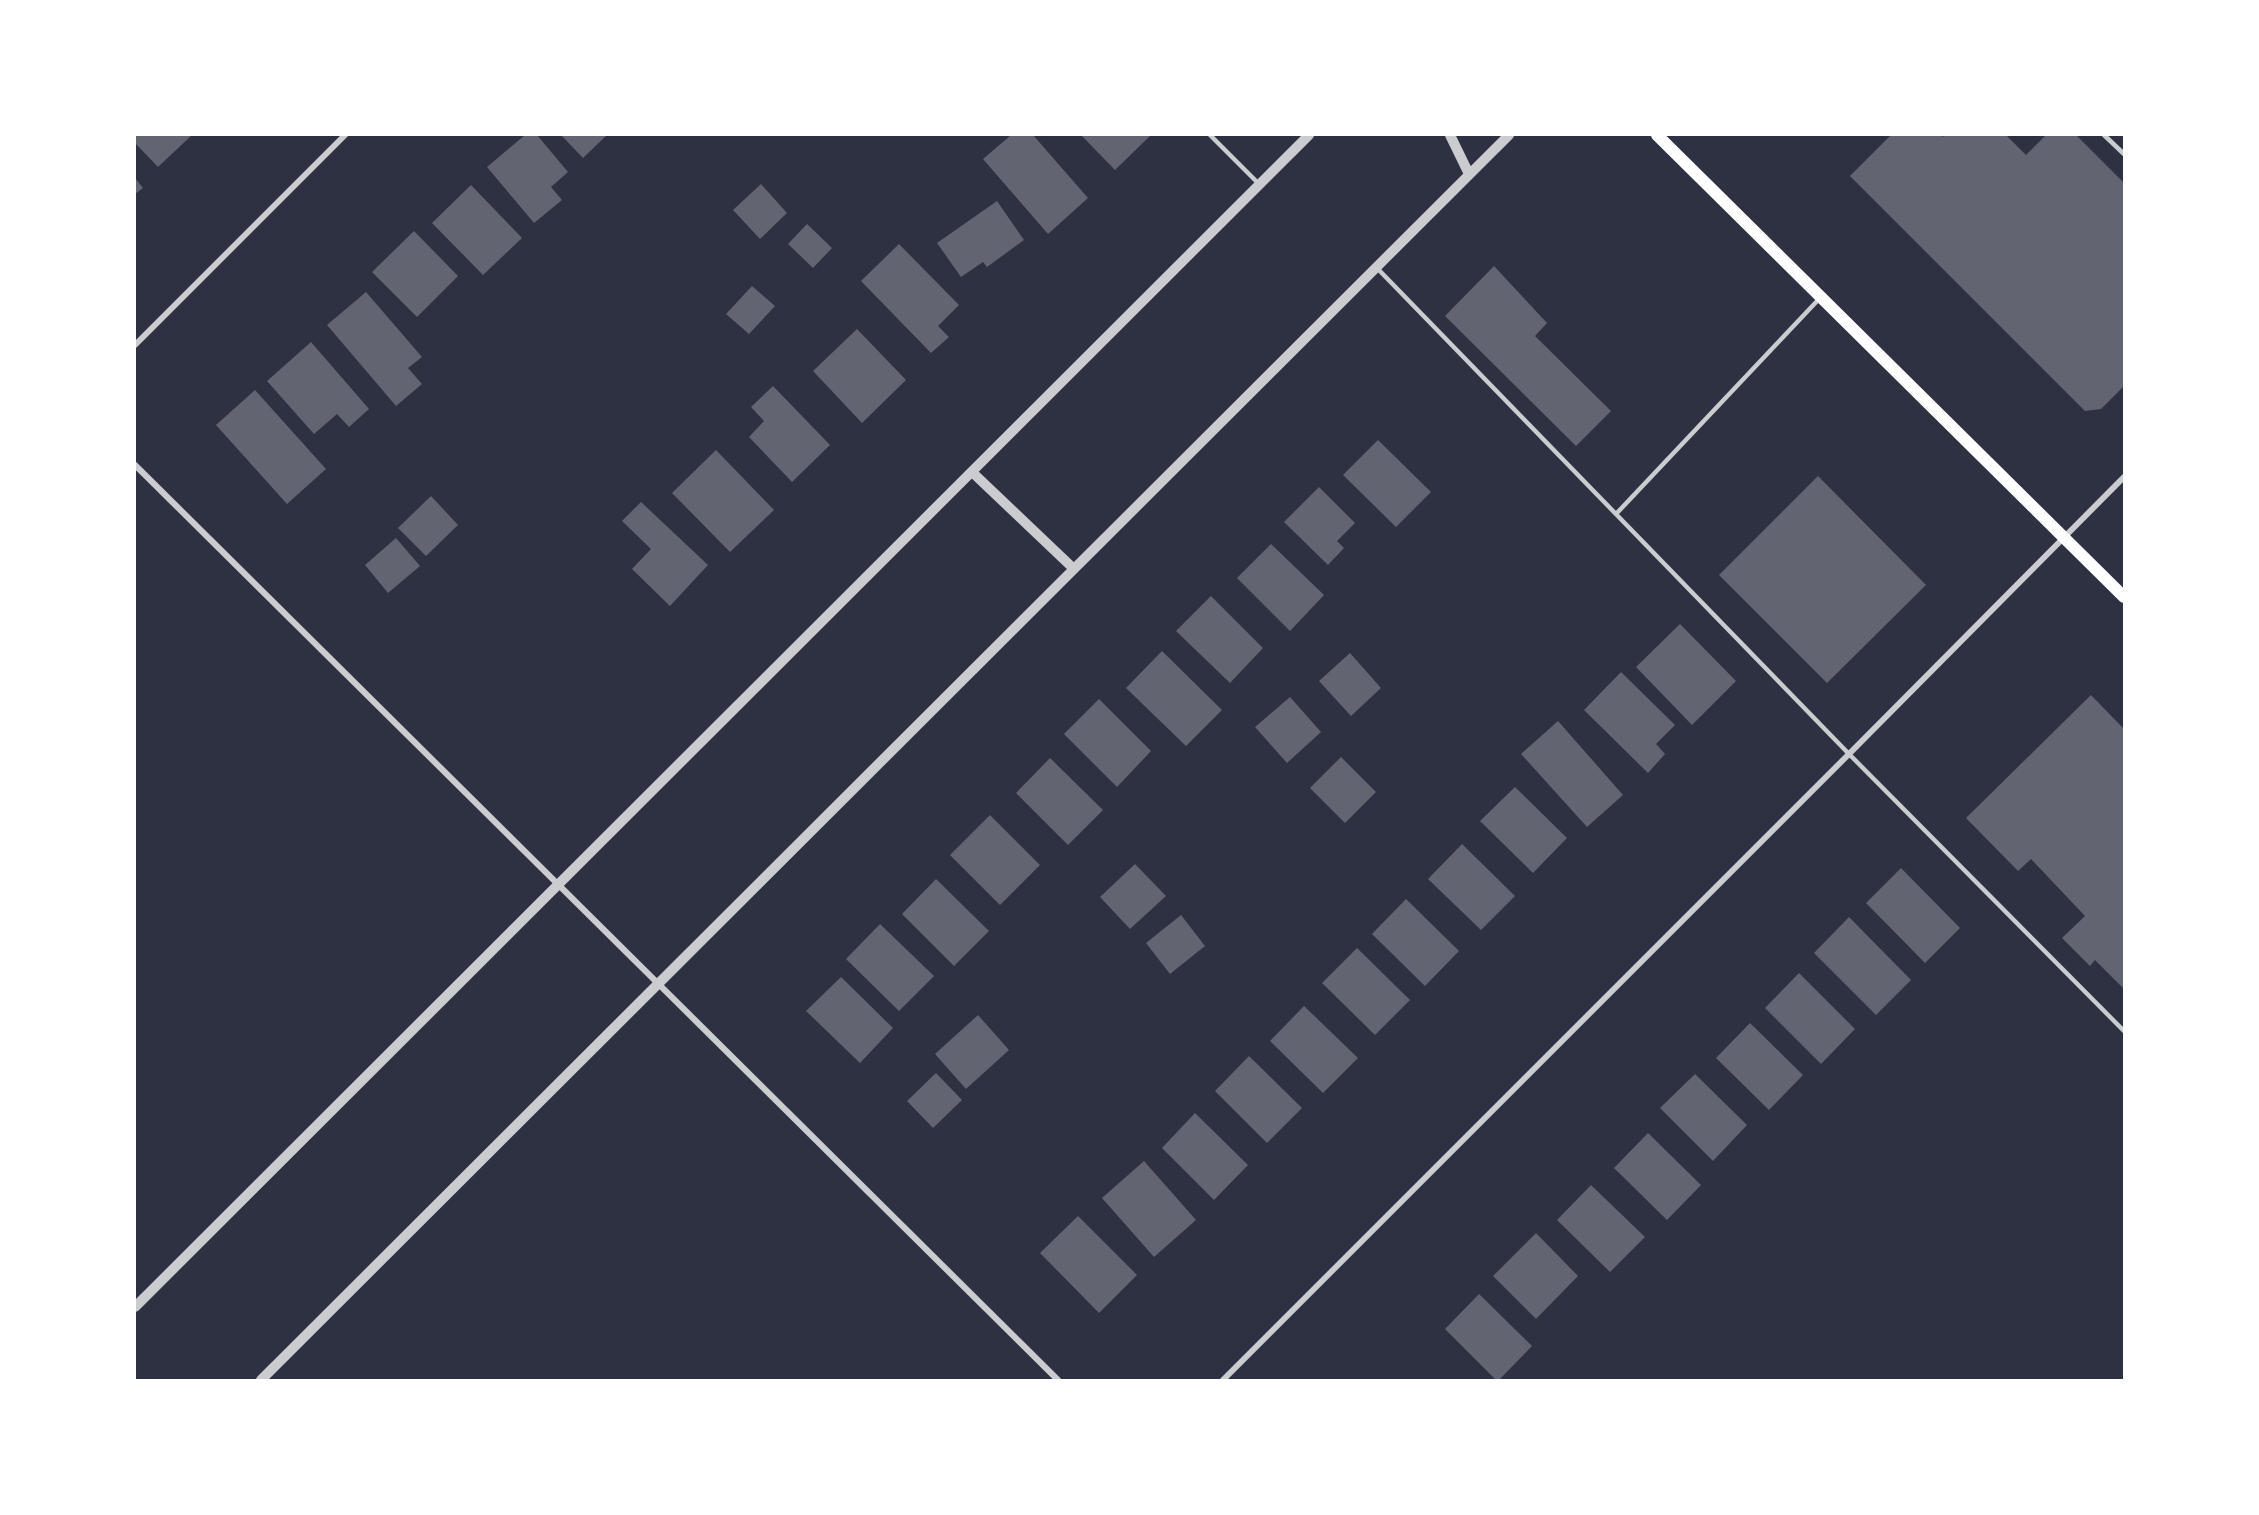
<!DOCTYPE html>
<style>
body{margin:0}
#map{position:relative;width:2259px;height:1515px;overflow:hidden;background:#2d3142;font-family:"Public Sans",sans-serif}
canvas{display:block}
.frame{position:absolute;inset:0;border:136px solid #fff;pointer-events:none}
</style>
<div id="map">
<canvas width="2259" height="1515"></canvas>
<div class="frame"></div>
</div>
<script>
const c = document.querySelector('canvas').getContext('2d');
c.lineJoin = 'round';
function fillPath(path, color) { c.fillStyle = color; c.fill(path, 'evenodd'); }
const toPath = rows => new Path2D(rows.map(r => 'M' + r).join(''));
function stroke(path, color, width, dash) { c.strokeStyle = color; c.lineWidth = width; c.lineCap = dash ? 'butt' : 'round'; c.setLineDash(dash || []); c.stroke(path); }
fillPath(toPath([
 [135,135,192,135,158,167,135,143],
 [525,135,537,135,568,172,551,187,562,200,534,223,487,167],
 [561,135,607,135,583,158],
 [1011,135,1033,135,1088,198,1048,234,983,159],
 [1081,135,1151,135,1115,170],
 [1891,135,1941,135,1943,137,1945,135,2006,135,2026,155,2046,135,2076,135,2124,183,2124,386,2101,409,2085,411,1850,176],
 [135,178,143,188,135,194],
 [761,184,787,213,760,239,733,210],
 [471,185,522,238,483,275,432,223],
 [997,201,1024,240,987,267,983,262,961,277,937,243],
 [807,224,832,248,813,268,788,244],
 [414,231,458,276,417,317,372,272],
 [899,244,959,305,938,326,949,337,931,353,861,281],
 [1494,266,1547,323,1535,336,1611,411,1576,446,1445,316],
 [752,286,775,306,749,334,726,314],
 [366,292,422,357,408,368,422,384,396,406,327,325],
 [857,329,906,380,862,423,813,371],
 [311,342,369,409,349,427,337,414,314,434,267,381],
 [773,386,830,445,792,482,749,437,764,421,751,407],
 [255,390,326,469,287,504,216,425],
 [1378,440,1431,492,1396,527,1343,475],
 [716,450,774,510,730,552,672,493],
 [1818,476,1926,585,1827,683,1719,575],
 [1319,487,1355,523,1337,541,1344,548,1328,565,1284,522],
 [431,496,458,525,426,556,398,528],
 [641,502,708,565,670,606,632,569,651,549,622,521],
 [396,538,420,566,388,593,365,565],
 [1271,544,1324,595,1290,631,1237,578],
 [1211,596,1263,648,1230,683,1176,631],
 [1680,624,1736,681,1692,725,1636,667],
 [1162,651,1222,710,1186,746,1126,688],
 [1350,653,1381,688,1351,716,1319,681],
 [1621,672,1675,725,1656,744,1665,754,1648,773,1584,710],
 [2091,695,2124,729,2124,989,2095,960,2090,966,2062,938,2085,916,2031,859,2018,871,1966,818],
 [1290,697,1321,732,1287,763,1255,727],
 [1099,699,1151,751,1117,787,1064,734],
 [1558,721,1623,795,1587,827,1521,754],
 [1341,757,1376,792,1345,823,1310,788],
 [1050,758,1103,810,1068,845,1016,793],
 [1515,787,1567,838,1533,873,1480,821],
 [990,815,1040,865,1000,905,950,855],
 [1462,844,1515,896,1481,930,1428,879],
 [1135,864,1166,896,1130,929,1100,897],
 [1901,868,1960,928,1925,963,1866,903],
 [936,879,989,931,954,966,902,914],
 [1406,899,1459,951,1425,986,1372,934],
 [1181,915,1205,946,1170,974,1146,943],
 [1849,917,1911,980,1876,1015,1814,953],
 [880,924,934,976,899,1011,846,959],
 [1357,948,1410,1000,1375,1035,1322,983],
 [1799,973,1855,1029,1821,1064,1765,1008],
 [841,977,893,1028,860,1063,806,1011],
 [1304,1006,1358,1058,1323,1093,1270,1041],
 [978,1015,1009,1050,966,1089,935,1054],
 [1750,1023,1803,1075,1769,1110,1716,1058],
 [1249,1056,1302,1108,1267,1143,1215,1091],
 [936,1073,962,1100,933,1128,907,1101],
 [1695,1074,1747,1125,1713,1161,1660,1108],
 [1195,1113,1248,1165,1214,1200,1162,1148],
 [1648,1133,1701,1185,1667,1220,1614,1168],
 [1144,1161,1196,1220,1154,1257,1102,1198],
 [1591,1185,1645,1237,1610,1272,1557,1220],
 [1078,1216,1137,1275,1099,1313,1040,1253],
 [1536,1233,1578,1276,1536,1319,1493,1276],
 [1479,1294,1532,1346,1499,1380,1496,1380,1445,1329]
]), '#626471');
stroke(toPath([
 [1210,135,1259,184],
 [2104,135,2124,154],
 [1376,267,1849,754,2124,1031],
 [1616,514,1819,299]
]), '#caccd0', 4.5);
stroke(toPath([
 [135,345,345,135],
 [135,465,1058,1380],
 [1223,1380,1849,754,2124,477]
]), '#caccd0', 6);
stroke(toPath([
 [1450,135,1469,174],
 [972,472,1074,569],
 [135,1307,1309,135],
 [261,1380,1509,135]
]), '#caccd0', 10);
stroke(toPath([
 [1657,135,2124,597]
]), '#fff', 12);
</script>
